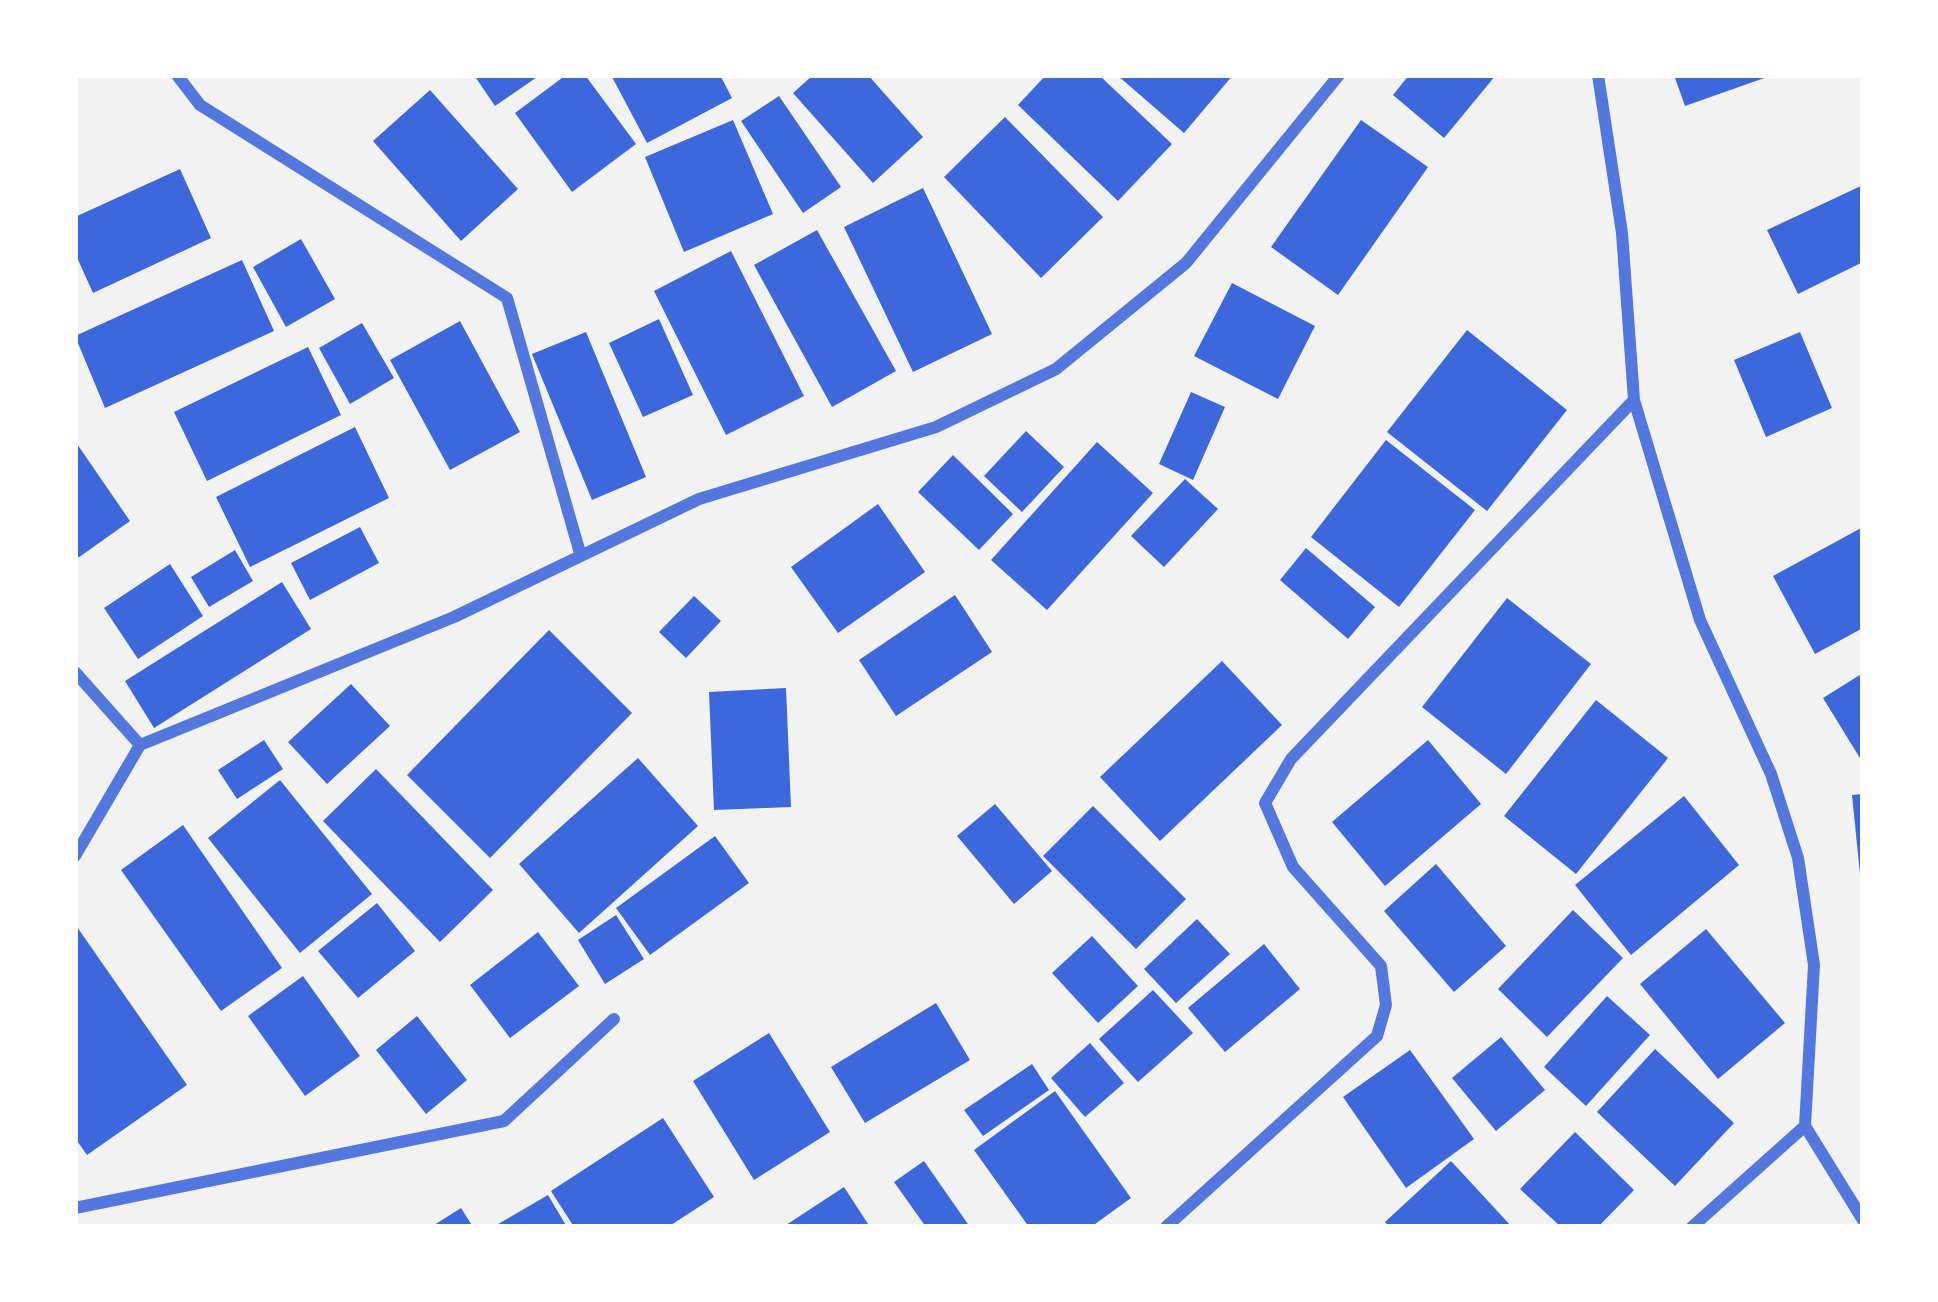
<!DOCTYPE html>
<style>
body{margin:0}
#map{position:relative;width:1938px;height:1302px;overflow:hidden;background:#f2f2f2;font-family:Overpass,sans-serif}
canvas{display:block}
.frame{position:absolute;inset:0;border:78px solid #fff;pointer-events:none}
</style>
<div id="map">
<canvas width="1938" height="1302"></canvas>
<div class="frame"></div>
</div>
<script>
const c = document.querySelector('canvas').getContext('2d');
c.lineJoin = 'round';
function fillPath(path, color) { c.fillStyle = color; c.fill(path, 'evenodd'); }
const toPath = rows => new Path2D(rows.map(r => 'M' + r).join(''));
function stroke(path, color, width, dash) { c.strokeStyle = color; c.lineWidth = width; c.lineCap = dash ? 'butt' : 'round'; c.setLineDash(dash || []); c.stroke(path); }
fillPath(toPath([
 [474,75,540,75,495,106],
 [566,75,585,75,636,144,572,192,515,113],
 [611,75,720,75,732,98,647,143],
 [813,75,868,75,923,137,873,183,793,93],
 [1046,75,1099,75,1172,144,1118,201,1018,105],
 [1117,75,1233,75,1184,133],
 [1409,75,1496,75,1444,138,1393,95],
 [1674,75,1770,75,1770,76,1685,106],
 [430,90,518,189,461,241,373,141],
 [779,96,841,187,803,213,741,121],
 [1005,117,1103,217,1041,278,944,177],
 [733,120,773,214,684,252,645,157],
 [1361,120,1428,167,1338,295,1271,247],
 [180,169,211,238,93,293,75,253,75,217],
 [1863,185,1863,262,1798,294,1767,230],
 [923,188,992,334,913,372,844,227],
 [817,230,896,371,832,407,754,265],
 [301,239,335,299,286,327,253,267],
 [731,251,804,396,726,435,654,291],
 [242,260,274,331,105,408,75,336],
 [1232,283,1315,326,1278,399,1194,356],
 [659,319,693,395,643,417,609,343],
 [460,321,520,432,450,470,390,360],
 [362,323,394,378,350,404,319,348],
 [1467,330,1567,410,1487,511,1387,432],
 [586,332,646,477,592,500,532,354],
 [1800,332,1832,408,1766,437,1734,360],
 [308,347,341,415,207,481,174,412],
 [1191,392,1225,407,1193,480,1159,464],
 [355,427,389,498,250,567,216,497],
 [1026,431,1064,467,1022,512,984,476],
 [1386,440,1475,510,1399,607,1311,537],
 [75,441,130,521,75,560],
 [1097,442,1153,493,1047,610,991,560],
 [953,455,1013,514,979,550,918,492],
 [1185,479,1218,509,1164,567,1131,536],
 [878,504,925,572,838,633,791,567],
 [360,527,379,563,310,600,291,563],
 [1863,527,1863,628,1815,654,1773,576],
 [1306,548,1375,607,1348,639,1280,580],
 [235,550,253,581,209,607,191,577],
 [170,564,203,616,138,659,104,608],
 [282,582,311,629,154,728,125,681],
 [955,595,992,652,896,716,859,660],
 [694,596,721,621,686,658,659,632],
 [1507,598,1591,664,1506,774,1422,707],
 [549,630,632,713,490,858,407,775],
 [1222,661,1282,725,1160,841,1100,777],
 [1863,673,1863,763,1823,698],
 [351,684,390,726,327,784,288,742],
 [786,688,791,807,714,810,709,692],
 [1596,700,1668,758,1576,874,1504,816],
 [264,740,283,769,237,799,218,770],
 [1428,740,1481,804,1385,886,1332,822],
 [638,758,698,826,579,933,519,864],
 [376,769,493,890,440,942,323,821],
 [280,780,372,894,300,953,208,838],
 [1863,794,1863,874,1860,874,1852,795],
 [1684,796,1739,865,1631,955,1575,885],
 [995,804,1052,871,1014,904,957,836],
 [1093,806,1186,899,1136,949,1043,856],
 [183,825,282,968,221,1011,121,870],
 [715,836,749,883,650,955,616,908],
 [1436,864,1506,946,1454,992,1384,911],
 [377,903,415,951,358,998,318,951],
 [1573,910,1623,958,1547,1037,1498,989],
 [616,915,644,959,605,984,578,940],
 [1197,919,1230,954,1176,1003,1144,969],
 [75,924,187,1085,87,1155,75,1138],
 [1706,929,1785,1023,1718,1079,1640,984],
 [538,932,579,986,510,1038,470,985],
 [1092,936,1138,986,1098,1023,1052,973],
 [1264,944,1300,989,1225,1052,1188,1008],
 [303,976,360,1056,305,1096,248,1016],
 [1153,990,1193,1033,1138,1082,1099,1039],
 [1607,996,1650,1035,1586,1106,1544,1067],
 [936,1003,970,1060,865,1123,831,1067],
 [417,1016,467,1080,426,1114,376,1050],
 [769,1033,830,1132,754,1180,693,1081],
 [1501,1037,1545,1090,1496,1131,1452,1078],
 [1090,1043,1124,1083,1085,1117,1051,1078],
 [1655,1049,1734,1123,1675,1186,1597,1112],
 [1410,1050,1474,1139,1406,1188,1343,1097],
 [1032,1064,1049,1090,983,1136,964,1110],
 [1055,1091,1131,1198,1091,1227,1029,1227,974,1150],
 [663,1118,714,1197,668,1227,574,1227,551,1191],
 [1575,1132,1634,1190,1598,1227,1561,1227,1520,1189],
 [924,1161,970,1227,926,1227,894,1182],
 [1451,1161,1512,1227,1389,1227,1385,1222],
 [844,1187,870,1227,783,1227],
 [548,1195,567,1227,493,1227],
 [461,1208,473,1227,431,1227]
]), '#3d67dc');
stroke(toPath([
 [177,75,200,105,507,298,580,553],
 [1598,75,1622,233,1634,400,1700,620,1771,774,1798,858,1814,965,1805,1126,1863,1220],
 [75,672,140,745],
 [75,856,140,745,454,617,699,499,936,427,1056,369,1186,263,1339,75],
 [75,1208,504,1121,614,1019],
 [1166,1227,1377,1036,1386,1005,1381,966,1293,867,1265,803,1291,759,1634,400],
 [1692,1227,1805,1126]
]), '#5277de', 12);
</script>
